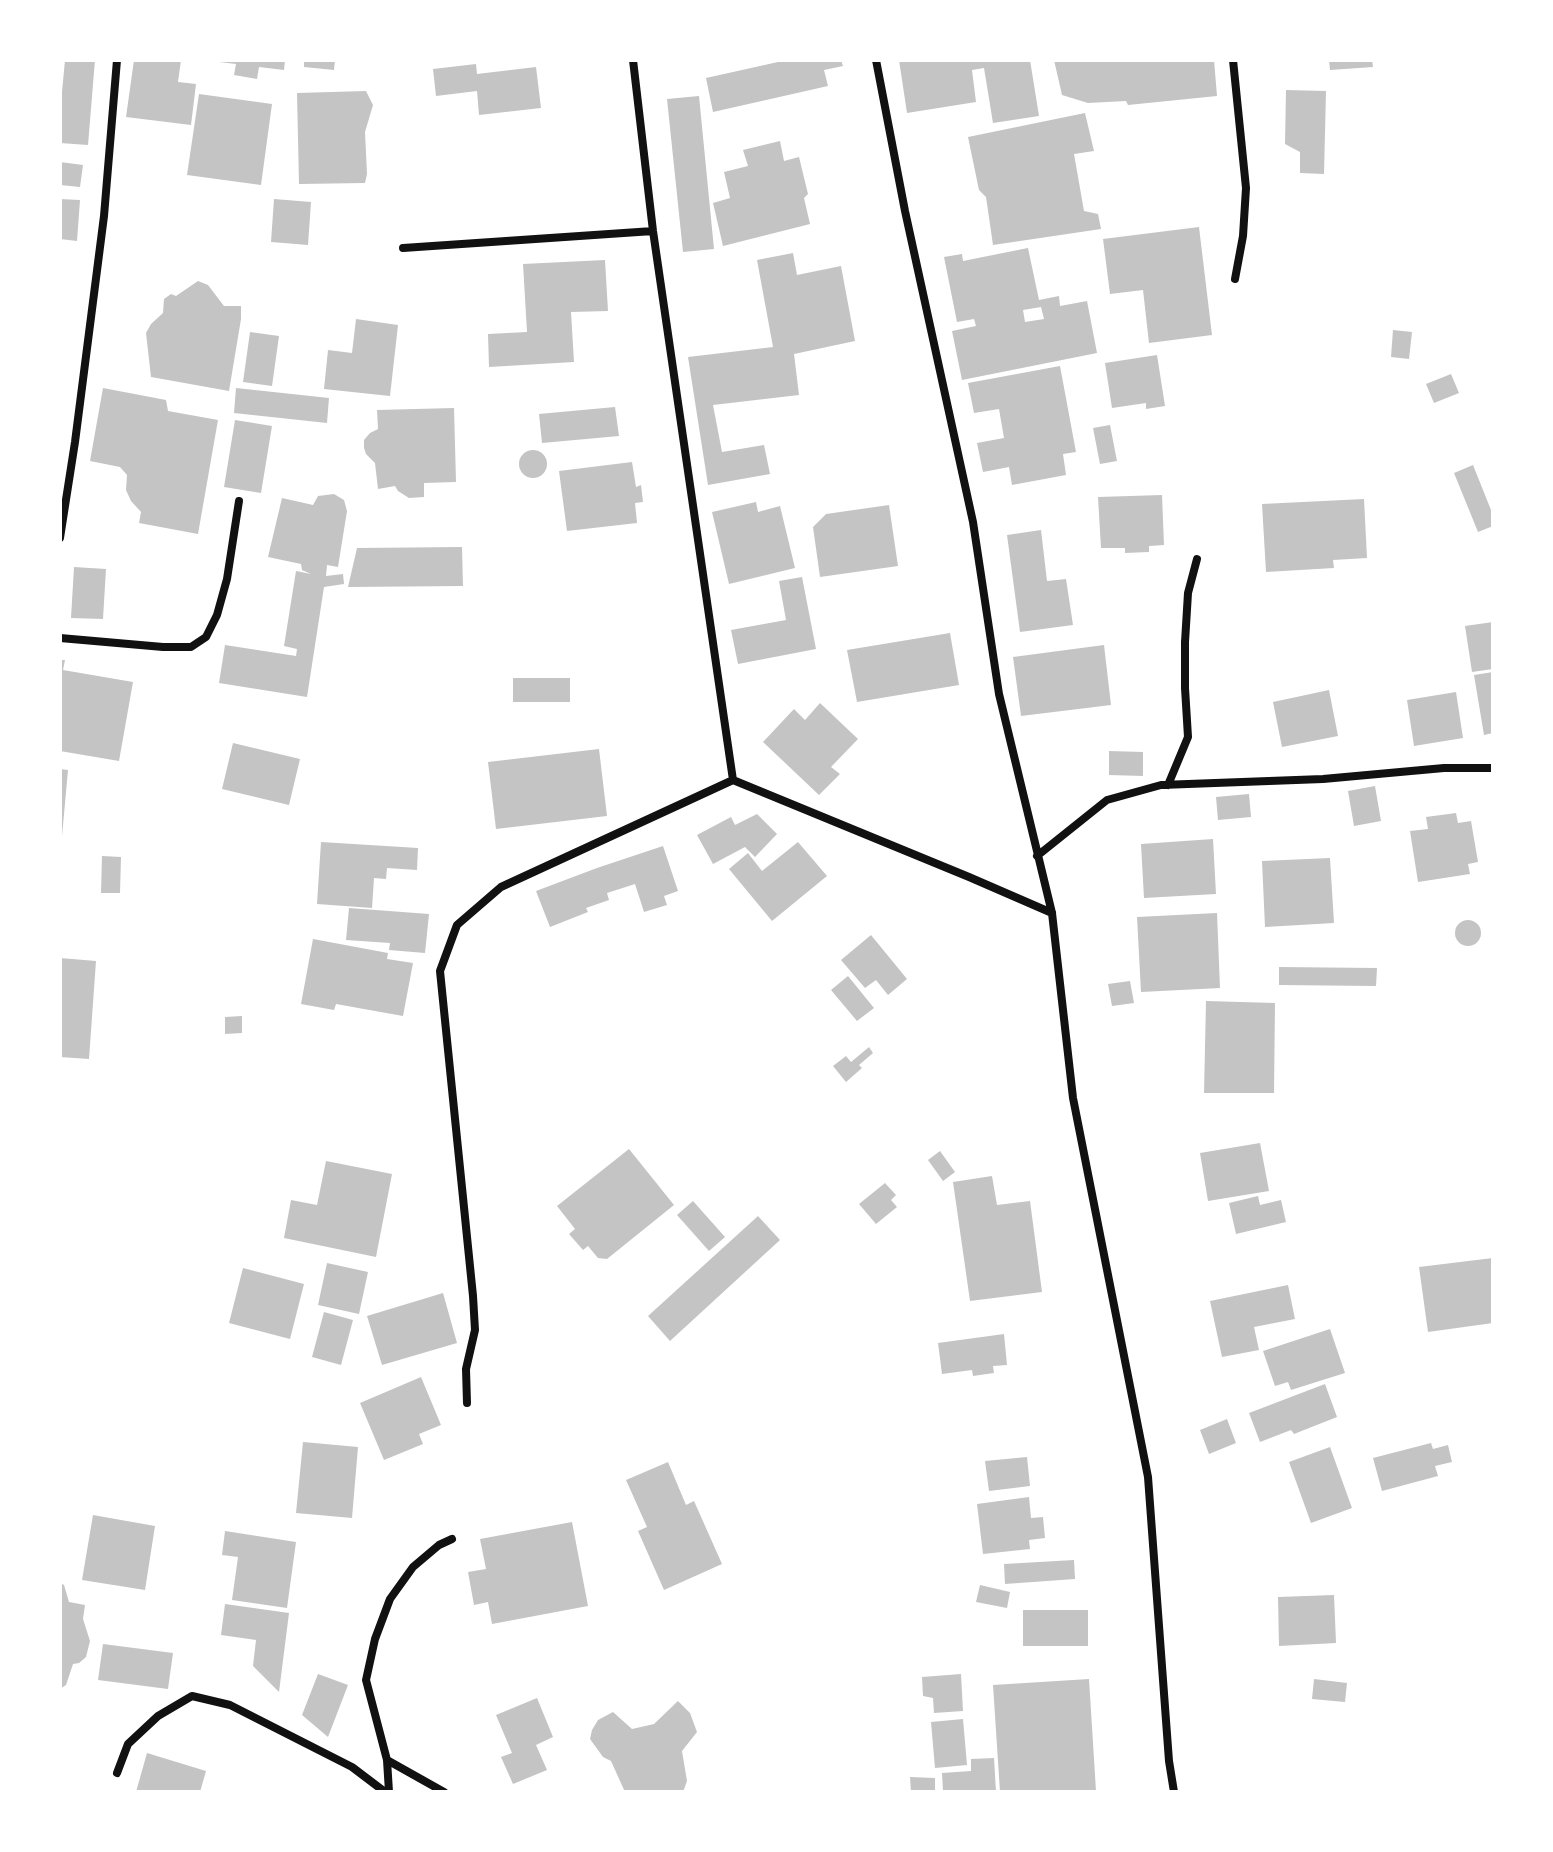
<!DOCTYPE html>
<style>
body{margin:0}
#map{position:relative;width:1553px;height:1852px;overflow:hidden;background:#fff;font-family:"Roboto Condensed",sans-serif}
canvas{display:block}
.frame{position:absolute;inset:0;border:62px solid #fff;pointer-events:none}
</style>
<div id="map">
<canvas width="1553" height="1852"></canvas>
<div class="frame"></div>
</div>
<script>
const c = document.querySelector('canvas').getContext('2d');
c.lineJoin = 'round';
function fillPath(path, color) { c.fillStyle = color; c.fill(path, 'evenodd'); }
const toPath = rows => new Path2D(rows.map(r => 'M' + r).join(''));
function stroke(path, color, width, dash) { c.strokeStyle = color; c.lineWidth = width; c.lineCap = dash ? 'butt' : 'round'; c.setLineDash(dash || []); c.stroke(path); }
fillPath(toPath([
 [65,60,95,60,88,145,60,143,60,113],
 [134,60,181,60,178,82,196,84,191,125,126,117],
 [219,60,285,60,284,70,259,67,257,79,234,75,236,64,219,62],
 [304,60,335,60,334,70,304,67],
 [787,60,841,60,843,66,824,70,828,86,713,112,706,78],
 [899,60,1030,60,1039,116,993,123,984,68,972,70,976,102,907,113],
 [1054,60,1214,60,1217,96,1128,105,1126,101,1088,103,1062,95],
 [1329,60,1372,60,1373,67,1330,70],
 [476,64,477,74,536,67,541,108,479,115,477,91,436,96,433,69],
 [1286,90,1326,91,1324,174,1300,173,1300,152,1285,144],
 [366,91,373,105,365,132,367,174,365,183,299,184,297,93],
 [199,94,272,104,261,185,187,175],
 [699,96,714,249,683,252,667,99],
 [1085,113,1094,151,1074,154,1084,211,1098,214,1101,229,993,245,986,197,979,190,968,137],
 [780,141,784,161,799,157,808,194,804,198,810,224,723,246,713,203,730,198,724,172,748,166,743,150],
 [60,162,83,165,80,187,60,185],
 [60,199,80,200,77,241,60,239],
 [274,199,311,202,308,245,271,242],
 [1199,227,1212,335,1149,343,1143,290,1110,294,1103,239],
 [1028,248,1039,300,1059,296,1060,306,1087,301,1097,353,962,380,952,331,976,326,974,319,957,322,944,257,962,254,963,261],
 [1041,307,1044,319,1025,322,1023,310],
 [793,253,797,275,841,266,855,341,794,354,799,395,713,405,722,452,764,445,770,474,708,485,688,357,773,347,757,260],
 [605,260,608,311,571,312,574,362,489,367,488,334,527,332,523,264],
 [198,281,208,285,224,306,241,306,241,319,229,391,151,377,146,333,151,324,163,313,164,299,171,294,176,296],
 [356,319,398,325,390,396,324,389,328,350,352,353],
 [1393,330,1412,332,1409,359,1391,357],
 [250,332,279,336,272,386,243,382],
 [1157,355,1165,406,1146,409,1146,403,1112,408,1105,363],
 [1060,366,1076,452,1063,454,1066,475,1012,485,1009,467,983,472,977,443,1004,438,999,409,974,413,968,383],
 [1451,374,1459,393,1434,403,1426,384],
 [103,388,166,400,168,411,218,420,198,534,139,523,141,512,131,501,126,490,127,475,120,467,90,461],
 [236,388,329,398,327,423,234,413],
 [615,407,619,436,542,443,539,414],
 [454,408,456,482,424,483,424,497,409,498,398,491,395,486,378,489,375,463,366,454,364,448,364,440,370,433,378,429,377,410],
 [235,420,272,426,261,493,224,487],
 [1110,425,1117,461,1100,464,1093,428],
 '519 464a14 14 0 1 1 28 0a14 14 0 1 1-28 0Z',
 [632,462,636,487,641,485,643,502,635,503,637,523,567,531,559,471],
 [1473,465,1493,515,1493,526,1478,532,1454,473],
 [334,494,344,500,347,511,338,567,327,565,326,576,343,574,344,584,324,587,307,697,219,683,225,645,296,656,297,649,284,646,296,571,311,574,302,570,301,564,268,557,282,498,313,505,318,496],
 [1162,495,1164,545,1149,546,1149,552,1125,553,1125,548,1101,548,1098,497],
 [1364,499,1367,558,1333,560,1334,568,1266,572,1262,504],
 [756,502,758,512,780,506,795,568,729,584,712,512],
 [889,505,898,566,820,577,813,527,826,514],
 [1041,530,1047,581,1066,579,1073,625,1020,632,1007,535],
 [462,547,463,586,348,587,357,548],
 [74,567,106,569,103,619,71,618],
 [802,577,816,649,738,664,731,630,786,620,779,581],
 [1493,622,1493,669,1472,672,1465,626],
 [950,633,959,685,857,702,847,650],
 [1104,645,1111,705,1021,716,1013,657],
 [60,660,65,660,63,670,133,682,119,761,60,751],
 [1493,672,1493,733,1484,735,1474,675],
 [513,678,570,678,570,702,513,702],
 [1329,690,1338,736,1282,747,1273,702],
 [1456,692,1463,738,1414,746,1407,700],
 [820,703,858,739,831,767,840,774,819,795,763,742,794,709,805,720],
 [233,743,300,759,289,805,222,789],
 [599,749,607,816,496,829,488,762],
 [1109,751,1143,752,1143,776,1109,775],
 [60,769,68,770,62,836,60,835],
 [1375,786,1381,821,1354,826,1348,791],
 [1249,794,1251,817,1218,820,1216,797],
 [1456,813,1458,823,1471,821,1478,862,1468,864,1470,874,1418,882,1410,831,1428,829,1426,817],
 [757,814,777,834,755,857,745,847,713,864,697,835,731,817,735,825],
 [1213,839,1216,894,1144,898,1141,844],
 [321,842,418,848,417,870,387,868,386,879,374,878,372,908,317,904],
 [798,842,827,876,772,921,729,869,748,853,762,871],
 [663,846,678,891,664,896,667,905,644,912,635,884,607,893,609,900,586,908,588,912,550,927,536,891,597,868],
 [102,856,121,857,120,893,101,893],
 [1330,858,1334,923,1265,927,1262,861],
 [349,908,429,914,425,953,389,950,390,943,346,940],
 [1217,913,1220,988,1141,992,1137,917],
 '1455 933a13 13 0 1 1 26 0a13 13 0 1 1-26 0Z',
 [871,935,907,979,888,995,876,980,865,988,841,960],
 [313,939,388,953,387,959,413,963,403,1016,336,1004,334,1010,301,1004],
 [60,958,96,961,89,1059,60,1057],
 [1279,967,1377,968,1376,986,1279,985],
 [848,976,874,1008,857,1021,831,990],
 [1130,981,1134,1003,1112,1006,1108,984],
 [1206,1001,1275,1003,1274,1093,1204,1093],
 [242,1016,242,1033,225,1034,225,1017],
 [869,1047,873,1053,859,1065,862,1068,846,1082,833,1066,846,1056,851,1062],
 [1260,1143,1269,1191,1208,1201,1200,1153],
 [629,1149,674,1205,607,1259,598,1258,588,1246,583,1250,569,1234,575,1229,557,1206],
 [940,1151,955,1172,943,1181,928,1160],
 [326,1161,392,1174,376,1257,284,1238,291,1200,317,1205],
 [992,1176,997,1205,1030,1201,1042,1292,970,1301,953,1182],
 [885,1183,896,1195,891,1200,897,1207,876,1224,859,1204],
 [1258,1196,1260,1205,1281,1200,1286,1222,1236,1234,1229,1203],
 [693,1201,725,1237,709,1251,677,1215],
 [758,1216,780,1240,670,1341,648,1316],
 [1493,1258,1493,1323,1428,1332,1419,1267],
 [327,1263,368,1272,359,1314,318,1305],
 [243,1268,304,1284,290,1339,229,1323],
 [1288,1285,1295,1319,1254,1327,1259,1350,1222,1357,1210,1301],
 [443,1293,457,1343,382,1365,367,1316],
 [324,1312,353,1320,341,1365,312,1357],
 [1330,1329,1345,1373,1291,1390,1288,1382,1275,1386,1263,1351],
 [1004,1334,1007,1365,993,1366,994,1373,973,1376,972,1370,942,1374,938,1343],
 [421,1377,441,1425,419,1434,423,1444,384,1460,360,1403],
 [1325,1384,1337,1417,1294,1434,1291,1430,1260,1442,1249,1413],
 [1227,1419,1236,1443,1209,1454,1200,1430],
 [303,1442,358,1447,352,1518,296,1513],
 [1431,1443,1433,1449,1448,1445,1452,1462,1435,1466,1438,1476,1382,1491,1373,1458],
 [1330,1447,1352,1508,1311,1523,1289,1462],
 [1027,1457,1030,1486,989,1491,985,1461],
 [668,1462,686,1505,694,1501,722,1564,664,1590,638,1531,647,1527,626,1480],
 [1029,1497,1031,1518,1043,1517,1045,1538,1029,1540,1030,1549,983,1554,977,1504],
 [93,1515,155,1526,145,1590,82,1580],
 [572,1522,588,1606,492,1624,488,1602,474,1605,468,1572,486,1569,480,1539],
 [225,1531,296,1542,287,1608,232,1600,238,1557,222,1555],
 [1074,1560,1075,1579,1005,1584,1004,1564],
 [60,1583,64,1585,69,1602,85,1605,83,1619,90,1641,86,1657,79,1663,73,1664,66,1685,60,1689],
 [980,1585,1010,1592,1007,1608,976,1602],
 [1334,1595,1336,1643,1279,1646,1278,1597],
 [225,1604,289,1613,279,1692,253,1666,256,1640,221,1635],
 [1023,1610,1088,1610,1088,1646,1023,1646],
 [103,1644,173,1653,168,1689,98,1680],
 [318,1674,348,1685,328,1737,302,1715],
 [961,1674,963,1711,934,1713,933,1698,923,1696,922,1677],
 [1089,1679,1096,1791,1000,1792,993,1685],
 [1314,1679,1347,1683,1345,1702,1312,1699],
 [537,1698,553,1737,536,1745,547,1770,513,1784,501,1757,512,1753,496,1715],
 [678,1701,690,1713,697,1732,682,1751,687,1781,683,1792,625,1792,611,1761,603,1757,590,1739,592,1730,598,1720,613,1712,632,1729,654,1724],
 [963,1719,967,1765,935,1768,931,1722],
 [147,1753,206,1771,200,1792,136,1792],
 [994,1758,996,1792,943,1792,942,1773,971,1771,971,1759],
 [910,1777,935,1778,935,1792,911,1792]
]), '#c4c4c4');
stroke(toPath([
 [633,60,653,231,733,780],
 [876,60,905,211,973,522,999,694,1052,913,1073,1098,1148,1477,1169,1761,1174,1792],
 [1233,60,1246,188,1243,236,1235,279],
 [403,248,653,231],
 [60,538,75,442,104,216,117,60],
 [60,638,163,647,191,647,206,637,217,615,227,579,239,501],
 [1168,785,1188,737,1185,688,1185,642,1188,593,1197,559],
 [1037,856,1107,800,1161,785,1323,779,1444,768,1493,768],
 [467,1403,466,1369,475,1330,473,1296,440,971,457,925,501,887,733,780,969,877,1052,913],
 [387,1760,389,1792],
 [117,1773,128,1744,158,1716,192,1696,230,1705,352,1767,385,1792],
 [444,1792,387,1760,366,1680,375,1639,390,1599,413,1567,439,1545,452,1539]
]), '#111', 8);
</script>
